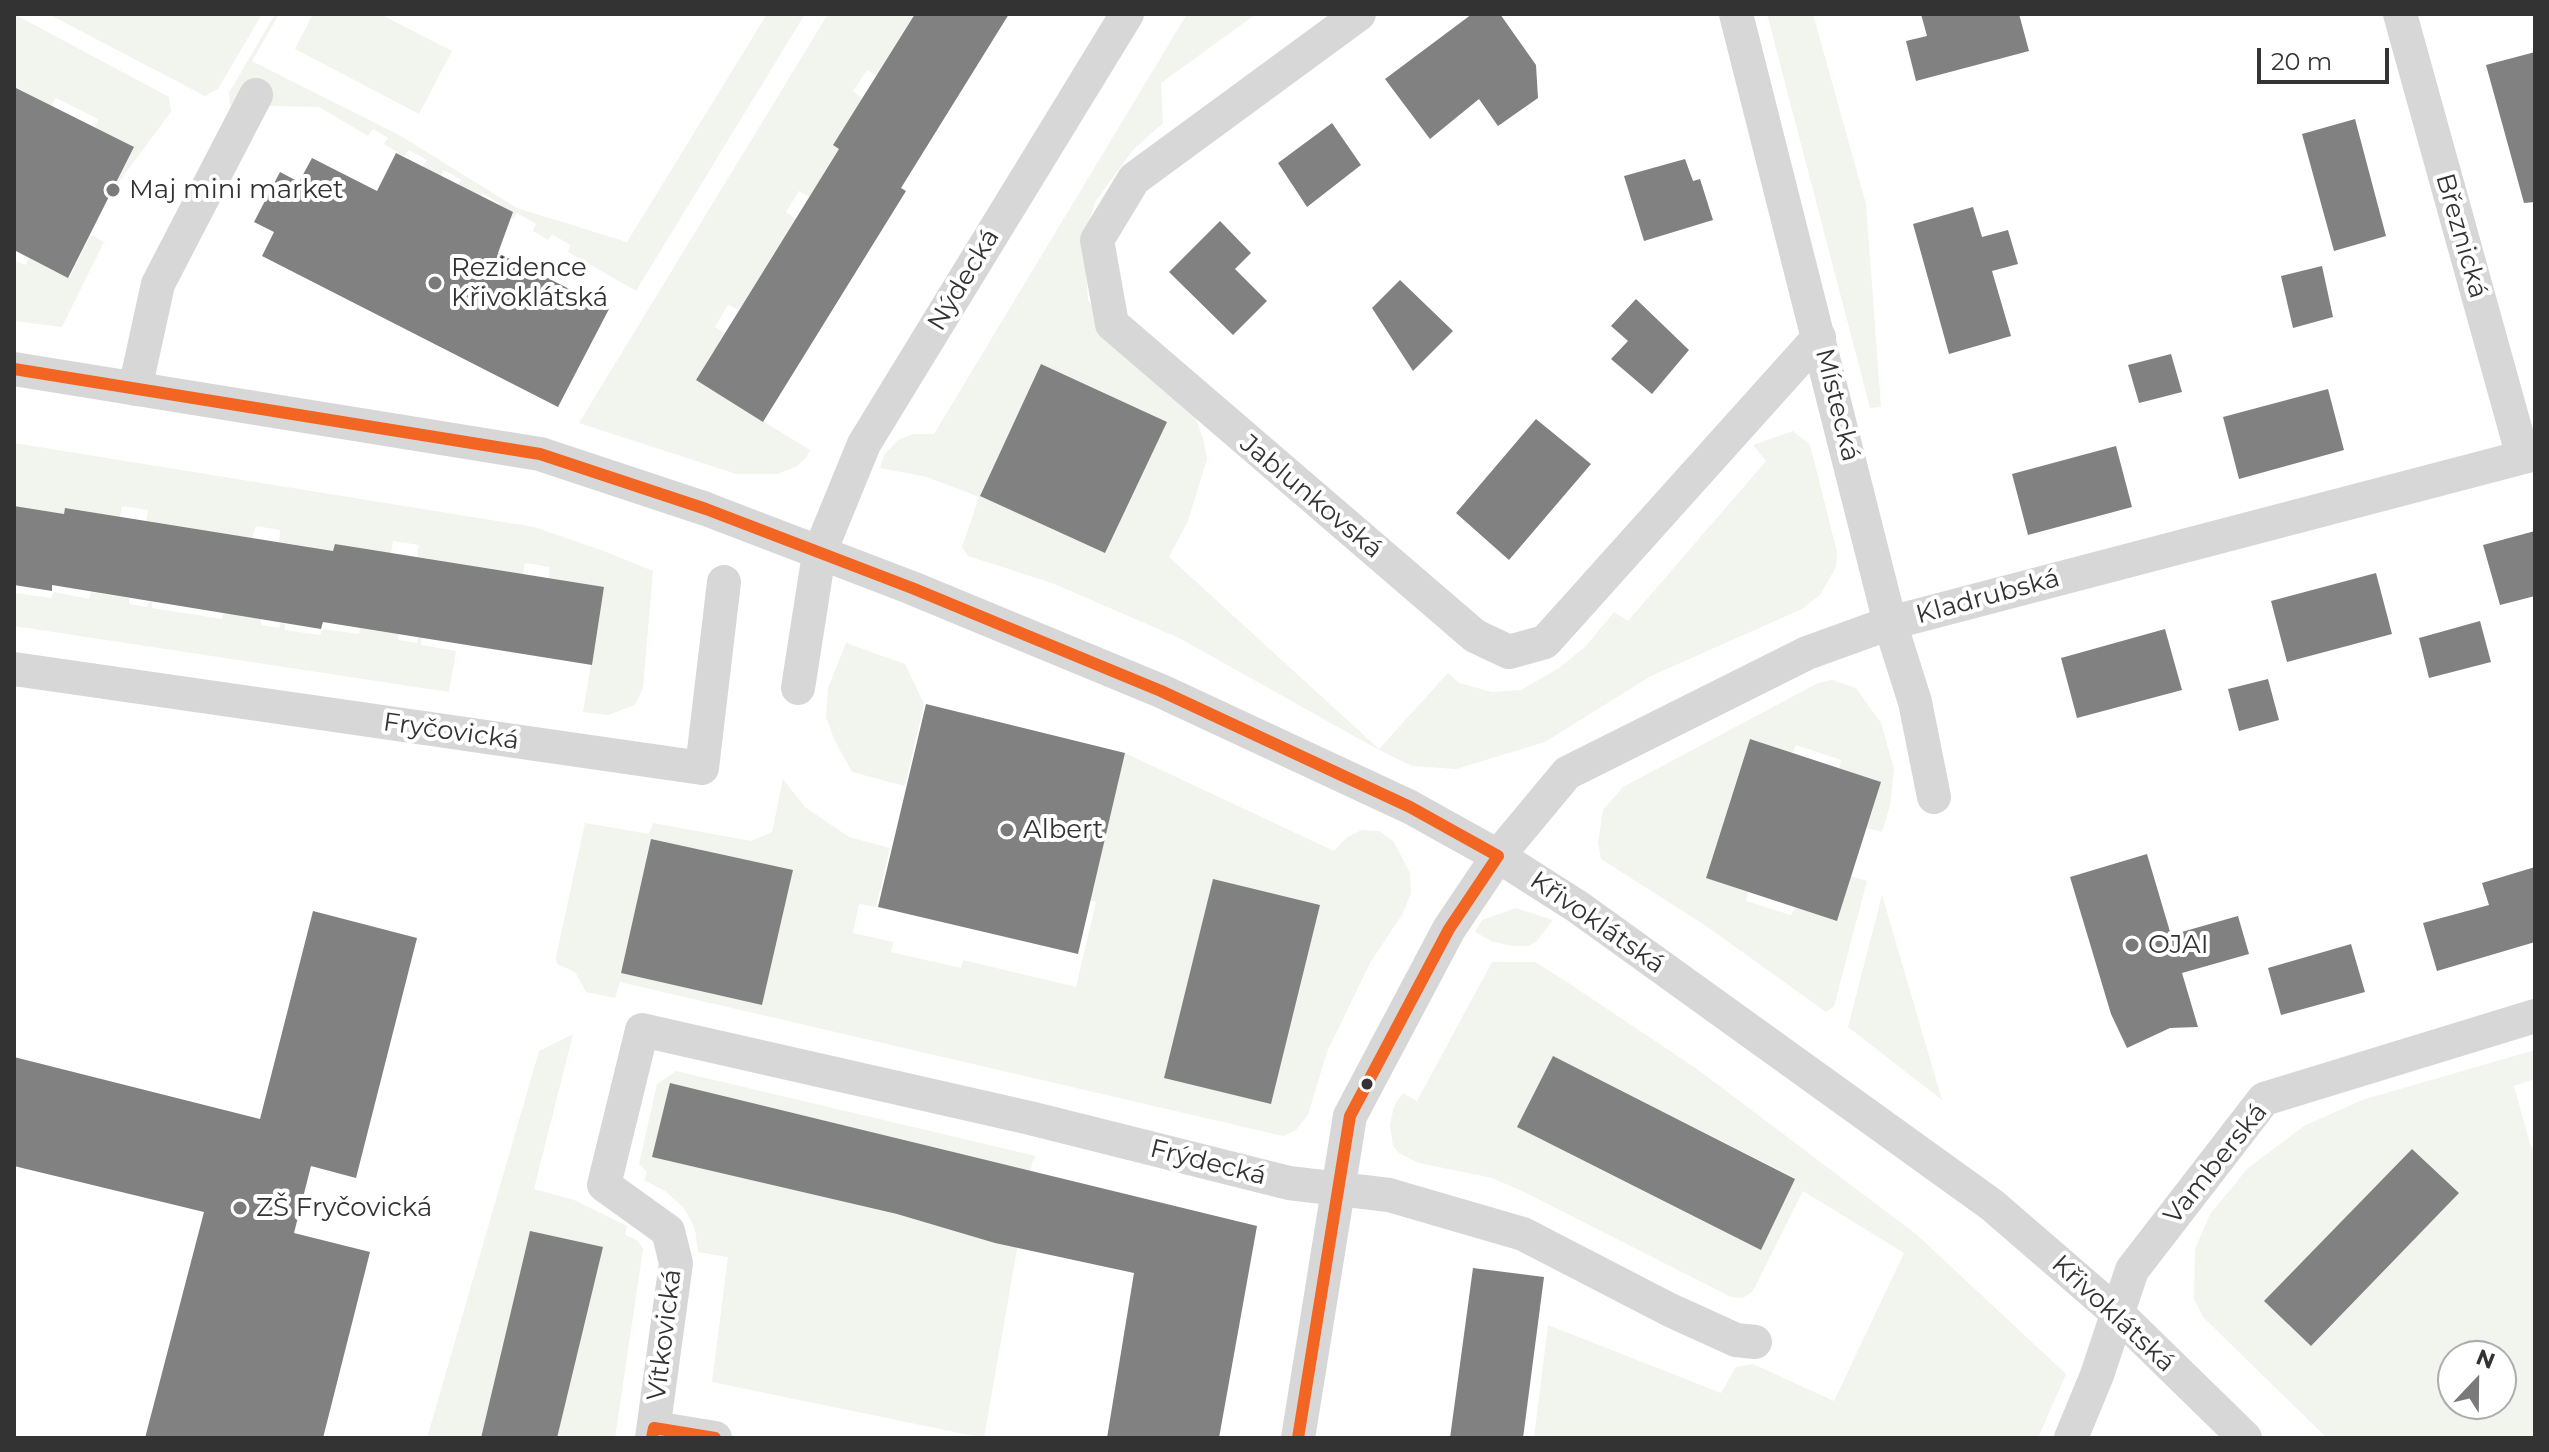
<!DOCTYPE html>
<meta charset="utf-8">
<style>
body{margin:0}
#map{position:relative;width:2549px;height:1452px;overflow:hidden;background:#fff;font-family:Montserrat,sans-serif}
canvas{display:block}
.frame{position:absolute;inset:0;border:16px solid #333;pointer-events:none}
.north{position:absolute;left:2437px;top:1340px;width:80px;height:80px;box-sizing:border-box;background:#fff;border:2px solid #adadad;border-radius:50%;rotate:22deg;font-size:22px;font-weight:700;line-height:32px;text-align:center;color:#333}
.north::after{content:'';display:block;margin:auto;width:28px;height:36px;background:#7a7a7a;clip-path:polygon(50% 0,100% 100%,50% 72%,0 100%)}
.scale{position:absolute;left:2257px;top:48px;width:132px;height:36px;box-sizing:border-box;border:4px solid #333;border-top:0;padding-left:10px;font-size:24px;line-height:28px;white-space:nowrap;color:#333;-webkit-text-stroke:6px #fff;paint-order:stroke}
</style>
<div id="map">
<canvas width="2549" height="1452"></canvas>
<div class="frame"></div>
<div class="north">N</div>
<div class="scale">20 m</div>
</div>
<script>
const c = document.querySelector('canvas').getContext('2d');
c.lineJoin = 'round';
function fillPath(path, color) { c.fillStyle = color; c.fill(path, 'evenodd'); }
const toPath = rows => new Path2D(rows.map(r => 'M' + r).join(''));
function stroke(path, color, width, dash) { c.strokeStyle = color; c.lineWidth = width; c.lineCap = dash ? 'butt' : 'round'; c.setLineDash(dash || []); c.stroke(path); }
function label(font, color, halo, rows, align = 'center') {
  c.font = font + ' Montserrat,sans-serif'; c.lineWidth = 8; c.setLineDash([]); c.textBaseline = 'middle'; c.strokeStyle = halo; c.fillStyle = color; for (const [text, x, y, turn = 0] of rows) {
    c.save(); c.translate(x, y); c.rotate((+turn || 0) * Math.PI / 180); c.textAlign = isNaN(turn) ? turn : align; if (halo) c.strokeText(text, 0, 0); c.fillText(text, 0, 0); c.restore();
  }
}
fillPath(toPath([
 [14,14,169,97,171,112,113,190,134,148,95,128,98,119,56,98,51,106,14,86],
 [48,14,262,14,218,89,205,96],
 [275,14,279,14,252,61,401,136,517,208,627,242,767,14,805,14,636,291,568,252,570,245,552,234,548,240,533,231,536,224,517,213,513,219,497,210,500,204,482,193,478,199,457,187,461,180,444,170,440,177,422,167,427,160,409,150,404,156,384,144,388,138,373,129,368,136,319,107,230,105,229,93],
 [313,14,380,14,452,51,419,114,295,49],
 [828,14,917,14,877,76,867,70,853,91,863,99,834,145,840,149,810,197,799,191,786,212,796,219,739,310,728,305,715,327,725,333,696,380,810,450,806,458,797,466,778,474,736,474,579,423],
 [1187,14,1256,14,1161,83,1163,123,1133,150,1095,202,1084,240,1088,300,1111,336,1194,414,1203,438,1207,459,1188,521,1169,557,1379,749,1448,673,1459,683,1492,692,1521,690,1559,668,1585,647,1614,612,1628,621,1766,461,1753,445,1793,431,1810,445,1837,552,1836,567,1820,595,1802,609,1651,676,1545,742,1456,769,1412,766,1379,750,1179,638,1052,583,968,556,962,547,979,497,927,477,880,468,884,455,898,440,913,434,934,434],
 [1041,364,1166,422,1105,553,981,496],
 [1767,14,1813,14,1866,204,1881,407,1870,408],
 [91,235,104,242,62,327,14,321,14,260,25,265,29,258,69,278],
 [14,443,534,527,601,550,653,571,643,688,635,705,608,715,583,712,604,588,549,578,550,567,525,563,523,575,417,557,419,545,393,541,391,554,337,544,334,551,279,542,280,530,256,526,252,538,146,522,148,510,122,506,120,517,67,508,64,514,14,507],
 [14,586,15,593,51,598,54,592,89,599,91,592,129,598,129,604,147,607,149,602,152,602,152,608,222,619,223,613,261,619,261,625,279,628,281,623,285,624,285,630,320,635,323,629,359,634,360,628,398,634,398,640,417,643,418,637,422,638,421,645,456,651,449,692,14,626],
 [846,643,905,664,924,704,905,786,852,772,834,739,826,717,828,688],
 [1832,680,1856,688,1881,723,1894,769,1890,806,1882,832,1867,828,1881,782,1839,768,1841,760,1796,745,1792,753,1750,739,1706,877,1748,892,1746,901,1791,915,1795,907,1837,921,1851,876,1867,881,1834,1006,1826,1012,1706,926,1601,859,1598,843,1603,810,1623,787,1818,683],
 [1125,753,1334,851,1347,837,1362,830,1379,831,1394,842,1410,873,1411,893,1403,913,1370,963,1327,1052,1308,1115,1295,1131,1283,1136,620,982,615,998,586,992,575,972,557,964,556,957,585,823,649,834,653,823,751,841,772,832,783,779,805,807,849,837,890,848,876,907,859,904,853,933,893,942,891,952,961,968,963,960,1076,987,1096,902,1089,900],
 [651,839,793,871,762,1005,713,994,677,954,670,984,621,973],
 [1213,879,1320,905,1271,1104,1165,1078],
 [1882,895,1942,1100,1848,1027],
 [1516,908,1553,920,1536,942,1528,946,1512,946,1491,941,1475,932,1482,920],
 [1492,962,1535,962,1570,984,1697,1069,1916,1234,2066,1374,2038,1438,1534,1438,1548,1325,1721,1393,1736,1367,1753,1364,1834,1401,1904,1253,1803,1191,1753,1291,1743,1298,1731,1297,1524,1192,1492,1178,1419,1163,1399,1153,1393,1146,1390,1125,1394,1106,1403,1093,1417,1101],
 [1554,1057,1795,1178,1761,1249],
 [573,1034,534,1189,574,1200,627,1226,625,1235,637,1240,643,1249,615,1438,557,1438,581,1336,481,1438,427,1438,539,1051],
 [2535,1050,2535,1079,2514,1086,2531,1147,2535,1146,2535,1438,2327,1438,2203,1317,2194,1299,2195,1249,2210,1214,2248,1168,2304,1126,2362,1100],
 [2412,1149,2458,1192,2310,1345,2265,1301],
 [2453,1356,2501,1356,2501,1404,2453,1404],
 [676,1071,1036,1156,1032,1163,984,1438,712,1382,728,1257,698,1252,695,1229,684,1208,665,1191,644,1180,647,1172,639,1164,657,1084],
 [672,1084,1006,1166,993,1242,897,1214,653,1157]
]), '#f1f5ed');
fillPath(toPath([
 [915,14,1009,14,901,188,906,191,763,422,696,380,839,149,833,145],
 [1472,14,1500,14,1536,65,1538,98,1498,126,1479,99,1430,139,1385,79],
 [1921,14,2019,14,2029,51,1916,81,1906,41,1927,36],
 [2535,52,2535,202,2524,203,2486,65],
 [14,87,134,147,68,278,14,250],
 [2355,119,2386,236,2334,251,2302,134],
 [1332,123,1361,165,1307,207,1278,163],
 [396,153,513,212,498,253,609,309,558,407,262,256,274,232,254,222,280,172,299,182,312,158,377,191],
 [1685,159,1693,181,1700,179,1713,220,1644,241,1624,176],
 [1973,207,1982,237,2008,230,2018,264,1992,271,2011,336,1949,354,1913,224],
 [1220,221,1251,253,1235,269,1267,301,1233,335,1169,272],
 [2322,266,2333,317,2293,328,2281,276],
 [1400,280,1453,331,1413,371,1372,308],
 [1636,299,1689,350,1652,394,1611,359,1628,341,1611,326],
 [2171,354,2182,392,2139,403,2128,365],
 [1041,364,1167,422,1105,553,980,496],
 [2328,389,2344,450,2239,479,2223,417],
 [1536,419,1591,464,1509,560,1456,513],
 [2116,446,2132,507,2028,535,2012,474],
 [14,506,64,514,65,508,333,551,335,544,604,587,592,665,323,622,321,629,52,585,52,591,14,585],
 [2535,531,2535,596,2500,605,2483,545],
 [2376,573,2392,634,2287,662,2271,601],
 [2480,621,2491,662,2429,678,2419,638],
 [2165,629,2182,690,2077,718,2061,658],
 [2268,679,2279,720,2239,731,2228,689],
 [926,704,1125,753,1078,954,878,907],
 [1750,739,1881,782,1837,921,1706,878],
 [651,839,793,870,762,1005,621,973],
 [2147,854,2171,935,2238,916,2249,954,2182,973,2198,1027,2170,1028,2127,1048,2111,1014,2070,877],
 [2535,867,2535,942,2437,971,2423,923,2489,905,2482,883],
 [1213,879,1320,905,1271,1104,1164,1078],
 [313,911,417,938,356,1178,311,1166,294,1233,370,1252,323,1438,145,1438,204,1212,14,1166,14,1057,260,1119],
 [2351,944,2365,992,2281,1015,2268,968],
 [1553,1056,1795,1179,1761,1250,1517,1127],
 [670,1083,1257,1226,1219,1438,1107,1438,1134,1273,995,1243,897,1214,652,1157],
 [2412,1149,2459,1193,2311,1346,2264,1301],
 [530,1231,603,1247,557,1438,481,1438],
 [1473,1268,1544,1277,1523,1438,1450,1438]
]), '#818181');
stroke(toPath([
 [1359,14,1134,179,1097,240,1112,324,1475,636,1509,652,1545,642,1819,337],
 [1736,14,1890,623,1915,702,1934,797],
 [2400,14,2523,457],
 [14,369,540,454,706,509,912,588,1161,691,1410,807,1498,856,1578,907,1992,1205,2117,1313,2245,1438],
 [135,389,158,284,256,95],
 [14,669,702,768,724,582],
 [798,688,819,554,864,444,1127,14],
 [654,1428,715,1438],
 [652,1438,676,1263,668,1231,604,1185,642,1030,1030,1118,1289,1183,1389,1195,1523,1234,1670,1310,1736,1340,1755,1342],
 [1298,1438,1350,1116,1449,929,1498,856,1567,773,1807,653,1890,623,2535,454],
 [2071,1438,2097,1375,2132,1270,2264,1099,2535,1016]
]), '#d7d7d7', 34);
stroke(toPath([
 [14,369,540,454,706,509,912,588,1161,691,1410,807,1498,856],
 [652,1438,654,1428,715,1438],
 [1298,1438,1350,1116,1449,929,1498,856]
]), '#f26522', 12);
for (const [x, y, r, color] of [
 [113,190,8,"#7a7a7a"],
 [435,283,8,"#7a7a7a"],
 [1007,830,8,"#7a7a7a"],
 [2132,945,8,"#7a7a7a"],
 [1367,1084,7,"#333"],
 [240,1208,8,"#7a7a7a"]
]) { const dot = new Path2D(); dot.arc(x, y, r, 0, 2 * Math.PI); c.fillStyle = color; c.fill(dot); stroke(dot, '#fff', 3); }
label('26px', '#333', '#fff', [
 ["Maj mini market",129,190],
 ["Rezidence",451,268],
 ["Křivoklátská",451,298],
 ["Albert",1023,830],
 ["OJAI",2148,945],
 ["ZŠ Fryčovická",256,1208]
], 'left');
label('26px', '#333', '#fff', [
 ["Březnická",2461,236,74],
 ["Nýdecká",964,280,-59],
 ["Místecká",1837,405,76],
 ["Jablunkovská",1311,497,40],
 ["Kladrubská",1988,597,-15],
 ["Fryčovická",451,732,8],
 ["Křivoklátská",1597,923,35],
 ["Frýdecká",1208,1163,14],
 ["Vamberská",2216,1164,-51],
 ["Křivoklátská",2113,1314,43],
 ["Vítkovická",665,1335,-83]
]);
</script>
